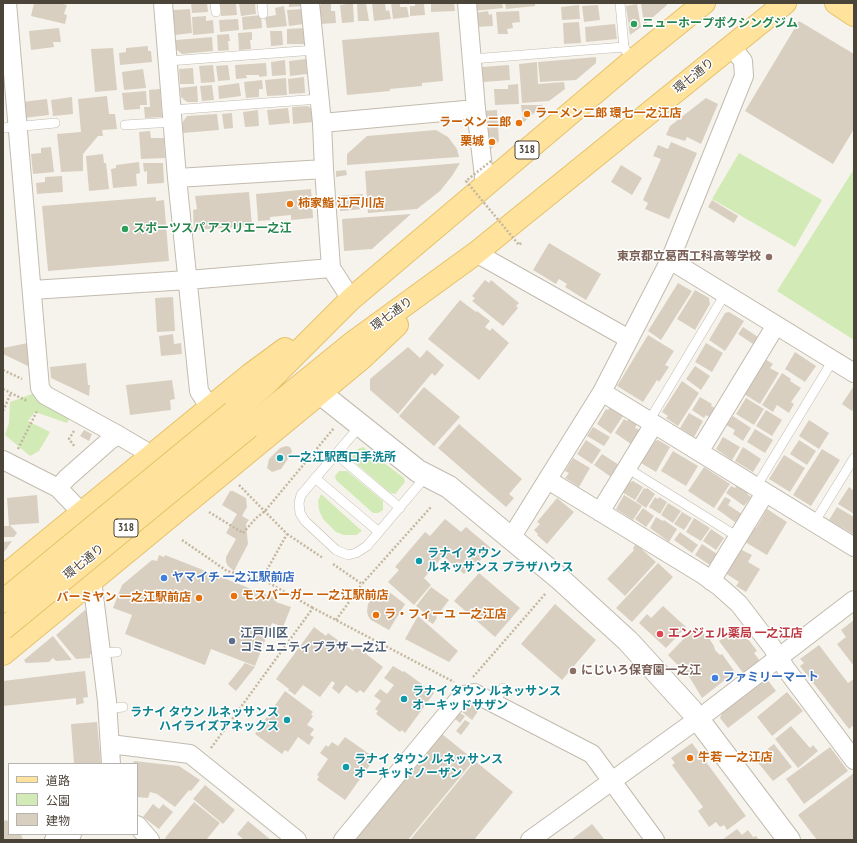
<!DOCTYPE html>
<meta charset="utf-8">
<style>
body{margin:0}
#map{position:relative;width:857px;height:843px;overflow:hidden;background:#f6f3ec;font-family:"PT Sans Narrow","Noto Sans JP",sans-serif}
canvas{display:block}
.frame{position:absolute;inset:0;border:4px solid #4b4439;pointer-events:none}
.legend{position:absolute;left:8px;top:763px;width:130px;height:72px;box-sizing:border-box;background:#fff;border:1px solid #b7b4b0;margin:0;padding:5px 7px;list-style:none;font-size:12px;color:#4b4439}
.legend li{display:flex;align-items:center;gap:8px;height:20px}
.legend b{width:20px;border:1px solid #b7b4b0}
</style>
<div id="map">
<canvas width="857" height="843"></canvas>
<div class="frame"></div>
<ul class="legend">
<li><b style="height:5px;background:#ffe39c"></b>道路</li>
<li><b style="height:11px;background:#d2eab5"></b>公園</li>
<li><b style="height:11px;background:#d8cfc1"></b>建物</li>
</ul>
</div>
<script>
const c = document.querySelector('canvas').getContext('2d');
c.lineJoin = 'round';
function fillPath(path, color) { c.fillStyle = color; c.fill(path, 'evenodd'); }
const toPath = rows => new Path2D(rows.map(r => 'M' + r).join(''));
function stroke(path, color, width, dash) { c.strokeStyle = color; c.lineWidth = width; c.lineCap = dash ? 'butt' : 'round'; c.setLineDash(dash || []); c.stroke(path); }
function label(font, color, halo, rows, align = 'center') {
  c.font = font + ' "PT Sans Narrow","Noto Sans JP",sans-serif'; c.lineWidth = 3; c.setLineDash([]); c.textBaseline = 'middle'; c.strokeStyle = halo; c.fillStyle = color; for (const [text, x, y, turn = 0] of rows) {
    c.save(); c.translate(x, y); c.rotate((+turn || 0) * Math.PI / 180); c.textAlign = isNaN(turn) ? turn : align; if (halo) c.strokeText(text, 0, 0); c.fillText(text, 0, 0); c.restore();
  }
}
fillPath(toPath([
 [739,153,822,200,795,247,712,199],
 [854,169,854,340,777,291],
 [32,394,73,413,67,423,35,412,28,421,50,432,39,451,30,456,5,435,9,423,10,402],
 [363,447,404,478,405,482,395,494,391,493,388,491,353,461,351,458,358,449],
 [339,471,347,471,383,501,383,510,378,513,373,513,336,480,335,476],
 [321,494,362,531,356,535,344,535,336,532,323,519,319,510,318,501]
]), '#d2eab5');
fillPath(toPath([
 [34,3,59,3,67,5,64,14,67,15,65,24,31,16],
 [191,3,207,3,208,12,192,13],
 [220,3,236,3,237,15,221,16],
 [239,3,255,3,256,14,241,16],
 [289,3,303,3,304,6,289,7],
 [353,3,354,22,342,23,340,5],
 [357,3,366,3,369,21,358,21],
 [372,3,385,3,386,11,389,10,391,19,374,21],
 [391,3,400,3,400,7,407,7,409,17,393,19],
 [415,3,424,3,425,15,410,16,410,6,415,6],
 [431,3,454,3,455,11,431,12],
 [474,3,502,3,503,8,474,11],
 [505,3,535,3,535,6,506,9],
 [641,3,667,3,667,5,644,25],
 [321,4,331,4,331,11,335,11,336,23,320,24,319,8],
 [637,4,641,27,630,35,626,6],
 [579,5,580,19,562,20,561,7],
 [598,5,600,20,584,22,582,6],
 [284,6,287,26,267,28,265,17,276,15,275,8],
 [190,9,192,33,175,35,173,10],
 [303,9,304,24,289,26,287,10],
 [488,11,489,15,492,14,493,26,476,27,475,13],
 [519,11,520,22,512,23,513,28,507,29,508,34,498,34,496,12],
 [261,15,262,28,243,30,242,17],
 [206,16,206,21,213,20,214,33,193,35,192,17],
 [238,19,239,30,220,32,219,20],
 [799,21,854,54,854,129,833,164,745,111],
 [579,22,581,43,564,44,563,23],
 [615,24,617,39,586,42,585,27],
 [59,28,61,42,53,42,54,47,31,50,29,31],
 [304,28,305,44,287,44,287,29],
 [270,31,282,31,283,45,271,46],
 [252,32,252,40,250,40,251,49,239,50,238,33],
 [439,32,443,81,422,83,422,86,390,89,390,91,347,95,342,40],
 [229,34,230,41,228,41,229,50,218,51,217,35],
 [212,37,213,51,182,54,176,49,176,40],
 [148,46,148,51,151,51,152,62,120,65,119,53,126,52,126,48],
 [113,48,117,90,95,92,91,49],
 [596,57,596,63,576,80,540,82,538,62],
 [306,59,307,74,290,76,289,61],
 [285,60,286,75,272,76,271,62],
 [537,62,538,84,564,82,565,89,549,101,522,103,519,64],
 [266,63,267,76,259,77,259,75,246,75,247,78,236,79,235,65],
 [213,65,215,82,201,83,199,66],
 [228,65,230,80,218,81,216,66],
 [509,65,510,80,483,82,482,67],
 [193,68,194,84,180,84,179,69],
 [143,69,146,88,124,90,122,72],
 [304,77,305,93,289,94,288,79],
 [286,78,287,95,267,96,265,80],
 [262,80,263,89,259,89,259,97,246,98,244,82],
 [239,83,241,96,219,99,218,86],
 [518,84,519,104,495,105,494,89,508,89,508,85],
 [212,85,214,100,202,101,200,86],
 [197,86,198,102,187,102,181,97,180,88],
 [160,89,162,117,145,118,144,107,150,107,149,90],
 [146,91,147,105,140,105,140,109,124,110,122,93],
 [107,96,109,114,115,114,117,129,102,130,103,136,98,136,83,154,83,171,61,172,57,134,81,132,78,99],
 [72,97,73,114,53,116,51,100],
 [706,98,718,104,701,144,687,137,685,141,666,135,670,126],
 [47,99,49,115,24,118,22,102],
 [521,105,543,105,523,123],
 [308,106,313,110,314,122,293,124,292,107],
 [288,108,290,123,269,125,267,110],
 [258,110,259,126,245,127,243,112],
 [497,110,499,141,487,153,483,111],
 [232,113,233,128,224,129,222,114],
 [217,114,219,130,183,133,182,123,187,116],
 [436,130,448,137,457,149,459,157,347,165,347,154,367,136],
 [150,131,151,138,164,138,165,158,141,159,139,132],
 [671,142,697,153,669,219,645,209,648,203,643,200,661,159,653,156,658,145,668,149],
 [51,147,54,172,33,174,31,154,41,153,41,148],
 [103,154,104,163,106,163,109,189,89,191,86,156],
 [139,162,140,173,136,174,137,186,113,188,111,169,116,168,116,165],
 [143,163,163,163,164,183,147,184,147,171,144,172],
 [460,163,452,176,440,191,417,209,368,213,365,171],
 [621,165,642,178,632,195,611,182],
 [346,170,347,175,336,177,336,171],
 [62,176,63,192,37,194,36,183,45,182,45,177],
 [311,189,313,218,291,220,291,215,270,217,270,220,258,221,256,194],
 [249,192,252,226,194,230,193,210,197,209,195,196],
 [363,194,364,209,340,211,339,196],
 [156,197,156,201,164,200,169,261,48,271,42,206],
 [712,200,738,216,734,223,708,207],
 [411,214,372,249,344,251,342,219],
 [549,243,601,274,586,300,565,287,567,284,559,279,556,284,533,270],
 [485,280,489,283,491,280,519,303,516,306,518,308,503,326,472,301,475,298,472,296],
 [678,283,692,291,661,340,648,331],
 [695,290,709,298,710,304,695,330,677,319],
 [173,297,175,331,157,332,155,298],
 [460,300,476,312,477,311,490,321,485,327,490,331,492,328,509,343,479,380,428,339],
 [729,312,744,321,725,351,709,340,725,313],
 [743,327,758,337,753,344,738,334],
 [173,334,174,344,181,343,182,354,161,356,159,336],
 [648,335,674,351,665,365,669,367,659,382,657,380,643,402,617,386],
 [28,343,30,367,3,354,3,348],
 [706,343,723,353,712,372,695,362],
 [408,347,420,358,427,350,444,365,435,376,432,373,398,414,370,390,370,379],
 [795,352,816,366,805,382,785,369],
 [765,359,773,364,770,368,779,373,760,404,744,394],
 [86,363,88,385,90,385,89,396,51,378,50,367],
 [695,366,710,376,701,390,686,379],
 [782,373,791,379,790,381,801,388,791,402,794,404,789,413,777,405,773,412,762,405],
 [172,380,175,399,170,400,171,410,130,415,126,385],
 [682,381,699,393,678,426,666,418,668,416,662,412],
 [424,387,460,417,434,446,399,416],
 [853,387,854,387,854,408,852,411,842,404],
 [700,397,712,404,711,406,715,408,709,417,706,415,704,418,692,410],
 [746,398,764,409,754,425,736,414],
 [610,407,623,416,611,434,597,424,606,409,608,410],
 [766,410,782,420,772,436,756,426],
 [689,413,703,421,694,437,680,428],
 [733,416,751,428,743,441,733,434,735,430,726,425],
 [624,419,627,421,629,419,637,424,635,428,640,430,631,444,615,433],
 [809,420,829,433,819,449,799,436],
 [459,424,522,479,509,494,514,498,506,507,438,448],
 [593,427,610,437,604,446,587,436],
 [755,429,773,440,765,453,747,442],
 [84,430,92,434,89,441,80,436],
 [723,437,740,447,732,460,716,449],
 [586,440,601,450,592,464,577,454],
 [658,440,670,447,656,472,641,463,655,441],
 [799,440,816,451,807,465,790,454],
 [286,446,290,447,292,451,290,456,281,469,272,472,267,468,269,459,280,448],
 [743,447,761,459,753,472,735,461],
 [822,449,840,460,811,506,793,495],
 [673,451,698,466,686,486,661,471],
 [602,454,619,465,611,477,594,465],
 [784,455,805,468,790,492,769,479],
 [573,458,590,468,579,487,565,478,569,473,565,471],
 [704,467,730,484,714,508,688,491],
 [633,481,643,487,635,500,622,492,628,483],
 [737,485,748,493,747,494,751,497,744,506,726,493,731,486,735,488],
 [849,487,854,491,854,514,838,504],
 [644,488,646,489,647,488,655,494,646,508,636,501],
 [230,491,233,491,246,498,247,507,242,516,249,520,246,524,248,544,234,571,228,566,226,562,226,557,236,539,226,533,237,514,222,505],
 [37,495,39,523,10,525,17,533,14,537,3,537,3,526,9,526,7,498],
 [624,495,642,506,633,520,616,509],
 [655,497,658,499,659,497,667,502,660,514,649,507],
 [725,497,731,500,728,505,742,514,736,523,717,509],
 [557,498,574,512,547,544,537,535,538,534,534,530,540,524,537,522],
 [668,503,681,511,673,523,661,515],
 [837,507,854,517,853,534,829,520],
 [643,508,654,516,646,527,635,519],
 [767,509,787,522,767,555,745,542,754,526,756,528],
 [682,512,692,518,684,530,674,524],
 [656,517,663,521,664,520,677,529,669,542,650,528],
 [694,518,710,528,701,541,686,532],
 [445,519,461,532,466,527,491,548,471,571,469,569,464,574,443,556,424,578,431,585,414,605,388,582,399,570,395,567,425,532,430,536],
 [711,529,724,538,716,550,703,541],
 [680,532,698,545,692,553,674,540],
 [12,541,7,548,3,553,3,542],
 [636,544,656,562,625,596,607,579,634,550,633,548],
 [702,544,717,554,710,565,695,555],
 [740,549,752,555,748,562,760,569,746,592,736,586,739,582,725,573],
 [159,555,164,557,165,555,277,599,276,602,291,607,283,627,272,623,255,666,211,649,205,665,125,634,132,615,113,608,122,585,152,560,157,561],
 [658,563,673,577,632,622,616,608],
 [479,573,520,608,495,637,454,601],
 [431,587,449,600,436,617,437,618,433,624,427,620,429,617,416,606],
 [379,589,386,594,388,591,405,604,389,630,371,620,368,616,367,611,368,604],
 [555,604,596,640,562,680,521,644],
 [663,606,686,627,666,648,639,623,647,614,651,618],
 [85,610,88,613,92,654,90,654,90,658,76,659,56,635],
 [418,616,458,651,449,662,405,639],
 [854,620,854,666,837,644,846,637,841,630],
 [314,627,326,636,328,633,353,651,356,646,383,667,364,693,360,690,357,693,346,685,339,694,332,688,335,683,332,681,320,697,303,685,295,695,288,690,289,689,276,679],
 [695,627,709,638,714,646,715,650,720,655,722,654,735,672,702,698,690,678,668,655],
 [739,627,757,651,754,653,760,661,743,673,719,641],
 [53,636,72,660,56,661,53,658,49,662,26,663,24,660],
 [819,645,848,683,854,679,854,725,849,729,800,666,804,663,800,659],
 [245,663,255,667,236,691,228,684],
 [393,666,403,672,404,671,434,693,405,733,402,730,400,732,376,714,378,711,375,709,381,701,374,696,380,689,387,694,394,685,384,678],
 [85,671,88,697,83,698,84,703,76,705,76,698,3,706,3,681],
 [767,679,776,691,728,728,720,718,722,713],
 [285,691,313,712,311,714,313,716,307,725,314,729,310,735,314,737,309,745,298,737,288,752,285,750,282,754,255,734],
 [787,692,803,711,772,736,757,717],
 [470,703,479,710,472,720,462,712],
 [460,713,465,716,460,723,455,719],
 [465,720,470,723,461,735,456,731],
 [97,722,101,764,74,764,71,724],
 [791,726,810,748,813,745,818,751,798,768,775,739],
 [442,734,474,760,408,840,355,840],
 [345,737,375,758,345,800,317,780,319,776,317,775,328,759,320,753,326,745,328,747,332,742,338,746],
 [692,743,746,816,727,830,724,825,720,827,716,822,709,827,698,811,703,807,672,765,675,763,671,758],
 [774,744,792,767,773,781,755,759],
 [830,747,848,771,804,804,786,779],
 [134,761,179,766,200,780,191,791,189,790,175,807,157,794,150,792,148,798,137,797,137,764,133,764],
 [475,761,513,792,474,840,410,840],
 [854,773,854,840,817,840,798,815],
 [205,785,235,810,223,824,193,799],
 [194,802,220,823,206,840,167,840,165,838],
 [153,804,159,809,163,804,173,812,159,829,143,817],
 [7,820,8,822,9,822,9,834,21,834,23,840,3,840,3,821],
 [248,821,271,840,242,840,243,839,237,834],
 [592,824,605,840,571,840],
 [737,829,742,835,748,830,753,837,756,836,759,840,722,840]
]), '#d8cfc1');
const service = toPath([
 [215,3,216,12],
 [262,3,263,14],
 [620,3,624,47,626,51],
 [472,59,624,47],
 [168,61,315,50],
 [172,110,319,99],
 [125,125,172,122],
 [3,128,55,123],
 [649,421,725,294],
 [360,426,301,495,299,503,300,513,305,521,336,550,348,555,356,553,367,546,427,475],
 [336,454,400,508],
 [627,468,738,537],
 [315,478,379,532],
 [756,487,833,360],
 [814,523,854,458],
 [102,653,117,652],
 [495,703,503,688],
 [107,709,123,707]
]);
const minor = toPath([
 [7,3,40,388,45,395,118,435,152,455],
 [163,3,177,178,199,391,210,408],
 [310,3,322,123,324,169,331,268,351,299],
 [467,3,476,109,485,185],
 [322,123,476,109],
 [177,178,324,169],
 [476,253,629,339],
 [670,260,854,373],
 [32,290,188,280,331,268],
 [602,392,854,547],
 [699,452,776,325],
 [3,460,58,488,82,513],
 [548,480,702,574,720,587,739,604,772,647,786,669,854,760],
 [58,488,67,478,110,440,118,435],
 [600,512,654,424],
 [511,538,602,392,670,260,744,76,743,61,731,46],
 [92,580,107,701,111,764],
 [711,581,765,493],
 [110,744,190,754,297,840],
 [137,825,150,840],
 [54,840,72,834],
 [343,840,460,698,464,695,474,693,592,754,655,840],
 [530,840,709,711,854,600]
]);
const tertiary = toPath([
 [320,393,418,471,449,487,559,578,628,641,691,710,789,840]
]);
const primary = toPath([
 [836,3,854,15],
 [233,412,265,385,351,299,631,62,704,3],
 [249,427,351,344,476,253,785,3],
 [3,577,152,455,251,374,285,349],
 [3,654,320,393,362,358,397,325]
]);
stroke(service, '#c2bbae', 10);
stroke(minor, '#c2bbae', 20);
stroke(tertiary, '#c2bbae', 24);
stroke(primary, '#e6c16a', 24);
stroke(toPath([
 [3,370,22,379],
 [3,389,27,401],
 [3,411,11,393],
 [74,431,69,439,75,447],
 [18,449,37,411],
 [239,485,287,534,262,579,313,608],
 [209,512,243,533,256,518,265,511,334,428],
 [287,534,323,558],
 [182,540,227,571,262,579],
 [333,564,362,584,431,507],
 [336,620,362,584],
 [473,677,546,593],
 [211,748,313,608,454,682]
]), '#c4b79f', 2.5, [2, 2]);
stroke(service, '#fff', 9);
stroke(minor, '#fff', 18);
stroke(tertiary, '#fff', 22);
stroke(primary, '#ffe39c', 22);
const primaryBridge = toPath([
 [3,601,233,412],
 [3,629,249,427]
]);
stroke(primaryBridge, '#e6c16a', 24, []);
stroke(toPath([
 [491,161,466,181,519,245,521,243]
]), '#c4b79f', 2.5, [2, 2]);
stroke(primaryBridge, '#ffe39c', 22);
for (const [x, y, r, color] of [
 [634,24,4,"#2e9e5b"],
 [527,114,4,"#e8710a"],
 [519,123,4,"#e8710a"],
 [492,142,4,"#e8710a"],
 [290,204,4,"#e8710a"],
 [125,229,4,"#2e9e5b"],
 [769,257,4,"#8d6e63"],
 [280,458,4,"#0f9aa8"],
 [419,561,4,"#0f9aa8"],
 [164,578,4,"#3f7fe0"],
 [234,596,4,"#e8710a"],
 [199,598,4,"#e8710a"],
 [376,615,4,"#e8710a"],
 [660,634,4,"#e0444e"],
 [232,641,4,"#5c6f8a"],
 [573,671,4,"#8d6e63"],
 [715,678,4,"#3f7fe0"],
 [404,699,4,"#0f9aa8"],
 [287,720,4,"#0f9aa8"],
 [690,758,4,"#e8710a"],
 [346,767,4,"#0f9aa8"]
]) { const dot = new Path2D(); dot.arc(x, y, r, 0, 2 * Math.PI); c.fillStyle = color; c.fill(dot); stroke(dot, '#fff', 1.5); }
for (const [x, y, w] of [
 [527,150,24],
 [126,528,24]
]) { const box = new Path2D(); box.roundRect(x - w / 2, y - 9, w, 18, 3); c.fillStyle = '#fff'; c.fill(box); stroke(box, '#4b4439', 1); }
label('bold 11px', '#4b4439', null, [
 ["318",527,150],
 ["318",126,528]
]);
label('bold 12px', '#27864d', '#fff', [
 ["ニューホープボクシングジム",642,24],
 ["スポーツスパ アスリエ一之江",133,229]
], 'left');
label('12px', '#4b4439', '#fff', [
 ["環七通り",694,76,-39],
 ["環七通り",392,314,-36],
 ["環七通り",84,562,-39]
]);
label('bold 12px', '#c56008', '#fff', [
 ["ラーメン二郎 環七一之江店",535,114],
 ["ラーメン二郎",511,123,"right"],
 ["栗城",484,142,"right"],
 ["柿家鮨 江戸川店",298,204],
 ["モスバーガー 一之江駅前店",242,596],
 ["バーミヤン 一之江駅前店",191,598,"right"],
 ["ラ・フィーユ 一之江店",384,615],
 ["牛若 一之江店",698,758]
], 'left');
label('bold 12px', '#785e54', '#fff', [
 ["東京都立葛西工科高等学校",761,257],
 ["にじいろ保育園一之江",581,671,"left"]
], 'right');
label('bold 12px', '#0d838f', '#fff', [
 ["一之江駅西口手洗所",288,458],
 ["ラナイ タウン",427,554],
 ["ルネッサンス プラザハウス",427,568],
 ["ラナイ タウン ルネッサンス",412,692],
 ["オーキッドサザン",412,706],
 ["ラナイ タウン ルネッサンス",279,713,"right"],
 ["ハイライズアネックス",279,727,"right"],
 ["ラナイ タウン ルネッサンス",354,760],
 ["オーキッドノーザン",354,774]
], 'left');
label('bold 12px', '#366cbe', '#fff', [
 ["ヤマイチ 一之江駅前店",172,578],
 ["ファミリーマート",723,678]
], 'left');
label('bold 12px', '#4e5e75', '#fff', [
 ["江戸川区",240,634],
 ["コミュニティプラザ 一之江",240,648]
], 'left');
label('bold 12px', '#be3a42', '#fff', [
 ["エンジェル薬局 一之江店",668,634]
], 'left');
</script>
